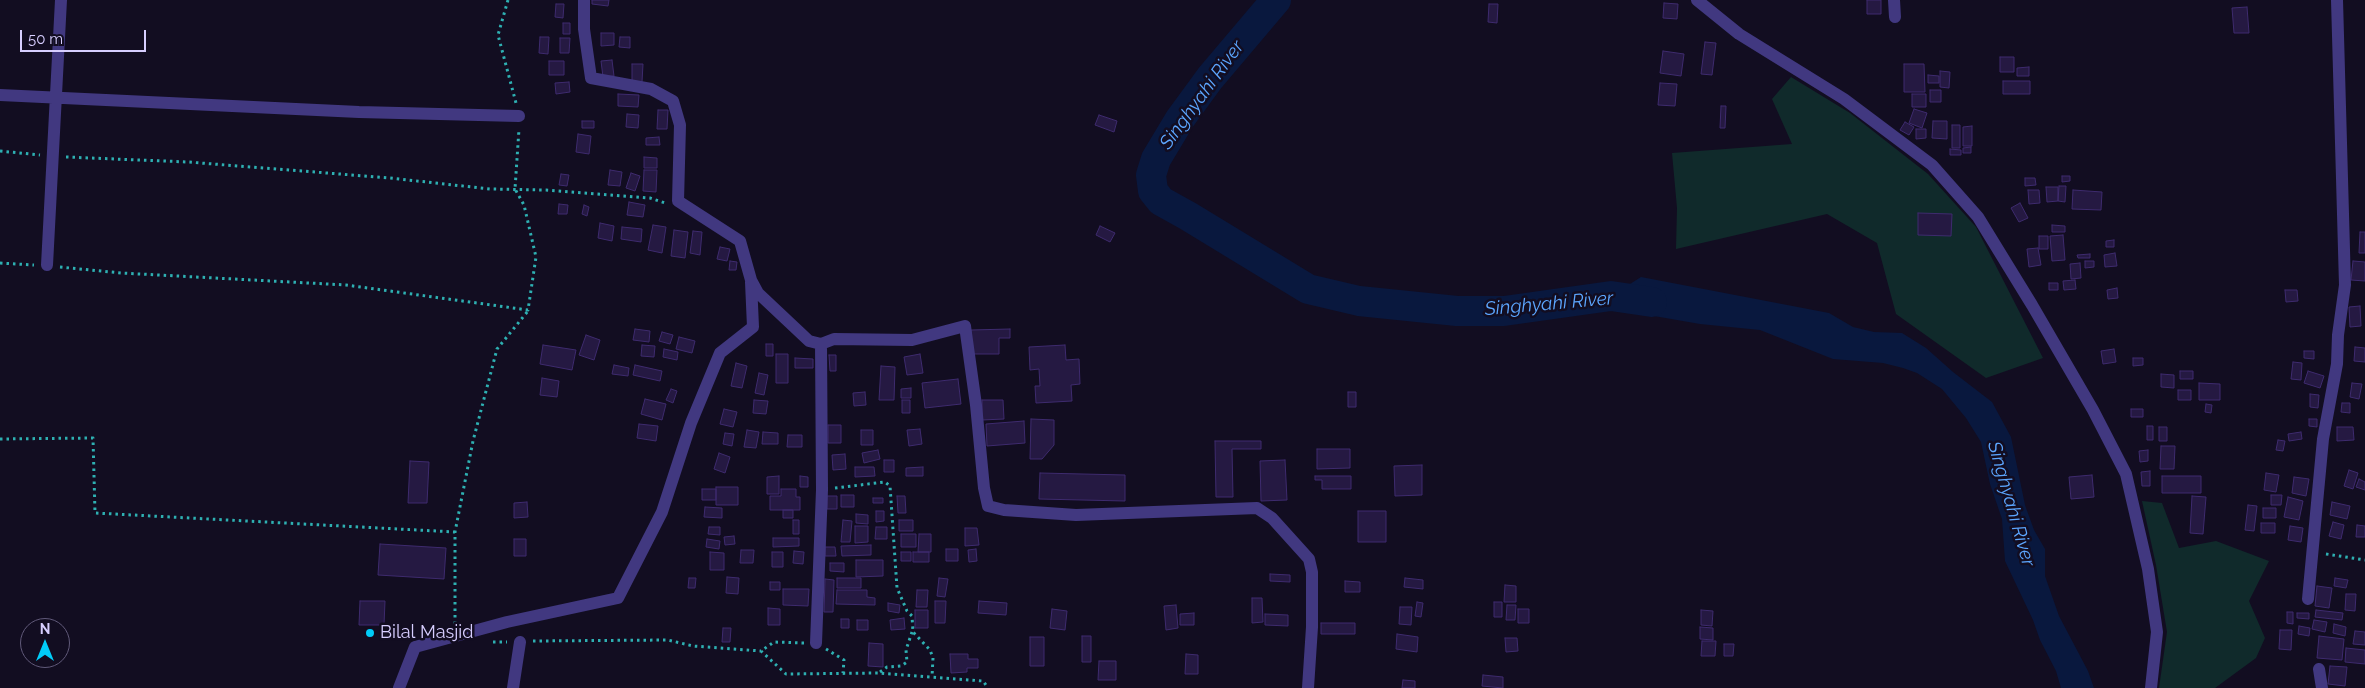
<!DOCTYPE html>
<style>
body{margin:0}
#map{position:relative;width:2365px;height:688px;overflow:hidden;background:#120d21;font-family:Raleway,sans-serif}
canvas{display:block}
.north{position:absolute;left:20px;top:618px;width:50px;height:50px;box-sizing:border-box;background:#120d21;border:1px solid #615a7a;border-radius:50%;rotate:0deg;font-size:14px;font-weight:700;line-height:20px;text-align:center;color:#d7ceff}
.north::after{content:'';display:block;margin:auto;width:18px;height:22px;background:#01ccf8;clip-path:polygon(50% 0,100% 100%,50% 72%,0 100%)}
.scale{position:absolute;left:20px;top:30px;width:126px;height:22px;box-sizing:border-box;border:2px solid #d7ceff;border-top:0;padding-left:6px;font-size:15px;line-height:18px;white-space:nowrap;color:#d7ceff;-webkit-text-stroke:4px #120d21;paint-order:stroke}
</style>
<div id="map">
<canvas width="2365" height="688"></canvas>
<div class="north">N</div>
<div class="scale">50 m</div>
</div>
<script>
const c = document.querySelector('canvas').getContext('2d');
c.lineJoin = 'round';
function fillPath(path, color) { c.fillStyle = color; c.fill(path, 'evenodd'); }
const toPath = rows => new Path2D(rows.map(r => 'M' + r).join(''));
function stroke(path, color, width, dash) { c.strokeStyle = color; c.lineWidth = width; c.lineCap = dash ? 'butt' : 'round'; c.setLineDash(dash || []); c.stroke(path); }
function label(font, color, halo, rows, align = 'center') {
  c.font = font + ' Raleway,sans-serif'; c.lineWidth = 5; c.setLineDash([]); c.textBaseline = 'middle'; c.strokeStyle = halo; c.fillStyle = color; for (const [text, x, y, turn = 0] of rows) {
    c.save(); c.translate(x, y); c.rotate((+turn || 0) * Math.PI / 180); c.textAlign = isNaN(turn) ? turn : align; if (halo) c.strokeText(text, 0, 0); c.fillText(text, 0, 0); c.restore();
  }
}
fillPath(toPath([
 [1791,77,1850,113,1928,174,1976,227,2043,358,1986,378,1896,314,1877,243,1827,214,1676,249,1677,208,1672,153,1792,144,1772,99],
 [2142,501,2162,503,2179,548,2216,541,2269,561,2249,601,2265,638,2256,658,2215,688,2159,688,2167,632,2156,565]
]), '#102a2b');
fillPath(toPath([
 [1641,277,1829,313,1853,327,1874,332,1902,333,1926,348,1953,372,1992,402,2011,437,2025,505,2034,530,2045,549,2045,576,2059,616,2088,671,2094,688,2061,688,2056,671,2040,640,2033,620,2005,561,2002,519,1990,484,1981,442,1966,418,1942,389,1917,373,1903,368,1883,363,1833,359,1760,330,1700,324,1631,312,1611,296]
]), '#09183e');
stroke(toPath([
 [1276,0,1210,78,1180,119,1156,159,1151,175,1153,191,1161,201,1188,216,1308,289,1359,301,1457,311,1504,311,1611,296,1652,302]
]), '#09183e', 30);
const building = toPath([
 [592,0,609,0,608,6,592,4,592,0],
 [1867,0,1881,0,1881,14,1867,14,1867,0],
 [1664,3,1678,4,1677,19,1663,18,1664,3],
 [556,4,564,4,563,18,555,17,556,4],
 [1489,4,1498,4,1497,23,1488,22,1489,4],
 [2247,7,2249,33,2234,33,2232,8,2247,7],
 [563,23,570,23,570,34,563,34,563,23],
 [601,33,614,33,614,45,601,46,601,33],
 [540,37,549,37,548,54,539,53,540,37],
 [620,37,630,37,630,48,619,47,620,37],
 [560,38,570,38,569,53,560,53,560,38],
 [1705,42,1716,43,1712,75,1701,74,1705,42],
 [1663,51,1684,54,1681,76,1660,73,1663,51],
 [2000,57,2014,57,2014,72,2000,72,2000,57],
 [612,60,614,76,603,77,601,61,612,60],
 [549,61,564,61,564,75,549,75,549,61],
 [632,64,643,64,642,82,632,82,632,64],
 [1904,64,1924,64,1925,92,1904,92,1904,64],
 [2029,67,2029,76,2017,76,2017,68,2029,67],
 [1940,71,1950,72,1949,88,1940,87,1940,71],
 [1928,75,1939,76,1939,83,1928,83,1928,75],
 [2003,81,2030,81,2030,94,2003,94,2003,81],
 [569,82,570,92,556,94,555,83,569,82],
 [1660,83,1677,84,1675,106,1658,105,1660,83],
 [1930,90,1941,90,1941,102,1930,102,1930,90],
 [618,94,639,95,638,107,618,106,618,94],
 [1912,94,1926,94,1926,107,1912,107,1912,94],
 [1721,106,1726,106,1725,128,1720,128,1721,106],
 [1914,109,1927,113,1922,128,1909,123,1914,109],
 [658,110,668,110,667,129,657,129,658,110],
 [627,114,639,115,638,128,626,127,627,114],
 [1099,115,1117,121,1114,132,1095,125,1099,115],
 [582,121,594,121,594,128,582,128,582,121],
 [1933,121,1947,121,1947,139,1932,138,1933,121],
 [1905,122,1914,127,1909,135,1900,130,1905,122],
 [1952,125,1960,125,1960,148,1952,148,1952,125],
 [1972,126,1972,146,1963,146,1963,127,1972,126],
 [1916,129,1926,129,1926,138,1916,139,1916,129],
 [578,134,591,136,589,154,576,152,578,134],
 [659,137,660,145,646,145,646,138,659,137],
 [1971,147,1971,153,1963,153,1963,148,1971,147],
 [1950,149,1961,150,1961,155,1950,155,1950,149],
 [644,157,657,158,657,168,644,168,644,157],
 [610,170,622,172,620,186,608,185,610,170],
 [644,170,657,170,656,192,643,191,644,170],
 [631,173,640,176,635,191,626,188,631,173],
 [561,174,569,175,567,186,559,185,561,174],
 [2062,176,2070,176,2070,181,2062,182,2062,176],
 [2025,178,2035,178,2036,185,2025,186,2025,178],
 [2059,186,2066,186,2065,202,2058,201,2059,186],
 [2046,187,2058,187,2058,201,2047,202,2046,187],
 [2028,190,2039,190,2040,203,2029,204,2028,190],
 [2073,190,2102,192,2101,210,2072,209,2073,190],
 [629,202,645,205,643,217,627,215,629,202],
 [2020,203,2028,218,2019,222,2011,208,2020,203],
 [559,204,568,205,567,214,558,214,559,204],
 [584,205,589,207,587,216,582,214,584,205],
 [1918,213,1952,214,1951,236,1918,235,1918,213],
 [600,223,614,226,612,241,598,238,600,223],
 [653,225,666,227,662,253,648,250,653,225],
 [2052,225,2065,226,2065,232,2052,232,2052,225],
 [1100,226,1115,233,1110,242,1096,235,1100,226],
 [622,227,642,229,641,242,621,239,622,227],
 [674,230,688,232,685,258,671,256,674,230],
 [693,231,702,232,700,255,690,253,693,231],
 [2360,232,2365,232,2365,253,2359,253,2360,232],
 [2063,235,2065,260,2052,261,2050,236,2063,235],
 [2039,236,2048,236,2048,249,2039,249,2039,236],
 [2114,240,2114,247,2106,247,2106,241,2114,240],
 [720,247,730,249,727,261,717,259,720,247],
 [2038,248,2041,265,2029,267,2027,249,2038,248],
 [2115,253,2117,266,2105,267,2104,255,2115,253],
 [2090,254,2090,258,2078,258,2077,255,2090,254],
 [730,261,737,262,736,270,729,270,730,261],
 [2085,261,2094,261,2094,267,2085,268,2085,261],
 [2353,261,2365,262,2365,281,2351,280,2353,261],
 [2080,263,2081,278,2071,279,2070,264,2080,263],
 [2075,280,2076,289,2064,290,2063,281,2075,280],
 [2049,283,2058,283,2058,290,2049,290,2049,283],
 [2117,288,2118,298,2108,299,2107,290,2117,288],
 [2285,290,2297,290,2298,301,2286,302,2285,290],
 [2360,306,2361,326,2350,327,2349,307,2360,306],
 [635,329,650,331,649,342,633,340,635,329],
 [1010,329,1010,338,999,338,999,354,972,354,971,330,1010,329],
 [662,332,673,335,670,344,659,341,662,332],
 [586,335,600,340,594,360,579,355,586,335],
 [679,337,695,341,692,353,676,349,679,337],
 [766,344,773,344,773,356,766,356,766,344],
 [543,345,576,350,572,370,540,364,543,345],
 [642,345,655,346,654,357,641,356,642,345],
 [1065,345,1066,360,1079,359,1080,384,1071,385,1072,401,1036,403,1035,386,1040,386,1039,369,1030,370,1029,347,1065,345],
 [2355,347,2365,348,2365,362,2354,361,2355,347],
 [664,349,678,352,677,360,663,357,664,349],
 [2114,349,2116,362,2103,364,2101,351,2114,349],
 [2304,351,2314,351,2314,359,2304,358,2304,351],
 [776,354,788,354,788,383,776,383,776,354],
 [920,354,923,373,907,375,904,357,920,354],
 [829,355,836,355,836,371,830,371,829,355],
 [795,358,813,359,813,368,795,368,795,358],
 [2133,358,2143,358,2143,365,2133,366,2133,358],
 [2293,362,2302,363,2301,380,2291,379,2293,362],
 [736,363,747,366,742,388,731,386,736,363],
 [614,365,629,368,628,376,612,374,614,365],
 [635,365,662,371,660,381,633,375,635,365],
 [881,366,895,367,894,400,879,400,881,366],
 [2180,371,2193,371,2193,379,2180,379,2180,371],
 [2308,371,2324,376,2320,388,2304,383,2308,371],
 [759,373,768,375,764,395,755,393,759,373],
 [2161,374,2174,375,2174,388,2161,387,2161,374],
 [542,378,559,381,557,397,540,395,542,378],
 [958,379,961,404,925,408,922,383,958,379],
 [2199,383,2220,384,2220,400,2199,400,2199,383],
 [2352,383,2362,384,2359,399,2350,397,2352,383],
 [911,388,911,398,901,398,901,389,911,388],
 [671,389,677,391,673,403,666,400,671,389],
 [2178,390,2191,390,2191,400,2178,400,2178,390],
 [865,392,866,405,854,406,853,393,865,392],
 [1348,392,1356,392,1356,407,1348,407,1348,392],
 [2310,394,2319,395,2318,408,2310,407,2310,394],
 [645,399,666,404,662,420,641,414,645,399],
 [754,400,768,401,766,414,753,413,754,400],
 [902,400,910,400,910,413,902,413,902,400],
 [982,400,1003,400,1004,419,982,420,982,400],
 [2342,403,2350,403,2350,413,2341,412,2342,403],
 [2206,404,2212,405,2211,413,2205,412,2206,404],
 [724,409,737,412,733,427,720,424,724,409],
 [2131,409,2143,409,2143,417,2131,417,2131,409],
 [1031,419,1054,420,1054,445,1042,459,1030,459,1031,419],
 [2309,419,2317,419,2317,427,2309,426,2309,419],
 [1024,421,1025,443,987,446,986,424,1024,421],
 [639,424,658,426,656,441,637,438,639,424],
 [828,425,841,425,841,443,828,443,828,425],
 [2147,426,2153,426,2153,440,2147,440,2147,426],
 [2159,427,2167,427,2167,441,2159,441,2159,427],
 [2337,427,2353,427,2354,440,2337,441,2337,427],
 [920,429,922,444,909,446,907,430,920,429],
 [747,430,759,432,756,448,744,447,747,430],
 [861,430,873,430,873,445,861,445,861,430],
 [763,432,778,433,778,444,762,444,763,432],
 [2301,432,2302,439,2289,441,2288,434,2301,432],
 [725,433,734,434,732,446,723,444,725,433],
 [788,435,802,435,802,447,787,447,788,435],
 [2278,440,2285,441,2283,451,2276,450,2278,440],
 [1215,441,1261,441,1261,449,1232,449,1233,497,1216,497,1215,441],
 [2161,446,2175,446,2174,469,2160,469,2161,446],
 [1317,449,1350,449,1350,468,1317,469,1317,449],
 [878,450,880,459,864,463,862,453,878,450],
 [2148,450,2148,461,2140,462,2139,451,2148,450],
 [719,453,730,457,725,473,714,469,719,453],
 [845,454,846,469,833,470,832,455,845,454],
 [884,460,894,460,894,472,884,472,884,460],
 [1285,460,1287,500,1261,501,1260,461,1285,460],
 [410,461,429,462,427,503,408,503,410,461],
 [1422,465,1422,495,1395,496,1394,466,1422,465],
 [855,467,874,467,875,476,855,477,855,467],
 [923,467,923,476,906,476,906,468,923,467],
 [2349,470,2358,473,2353,489,2344,486,2349,470],
 [2150,471,2150,486,2142,486,2141,472,2150,471],
 [1040,473,1125,475,1125,501,1039,499,1040,473],
 [2266,473,2279,475,2276,492,2264,490,2266,473],
 [2092,475,2094,497,2071,499,2069,477,2092,475],
 [779,476,779,494,767,494,767,477,779,476],
 [800,476,808,477,808,487,800,487,800,476],
 [1315,476,1351,476,1351,489,1322,489,1322,480,1315,480,1315,476],
 [2162,476,2201,476,2201,493,2162,493,2162,476],
 [2294,477,2309,479,2306,496,2292,493,2294,477],
 [2359,479,2365,482,2365,490,2356,487,2359,479],
 [716,487,738,487,738,505,716,505,716,487],
 [702,489,716,489,716,500,702,500,702,489],
 [781,489,796,489,796,497,800,497,800,510,770,510,770,496,781,496,781,489],
 [841,495,854,495,854,507,841,507,841,495],
 [2271,495,2282,495,2281,505,2271,505,2271,495],
 [827,496,837,496,837,509,827,509,827,496],
 [897,496,905,496,906,513,898,513,897,496],
 [2192,496,2206,497,2203,534,2190,533,2192,496],
 [2288,497,2303,501,2299,520,2284,517,2288,497],
 [873,498,883,498,883,503,873,503,873,498],
 [527,502,528,517,514,518,514,503,527,502],
 [2332,502,2350,506,2347,519,2330,515,2332,502],
 [2248,505,2257,506,2254,531,2245,530,2248,505],
 [705,507,722,508,722,518,704,517,705,507],
 [2263,508,2276,508,2276,518,2263,518,2263,508],
 [783,510,793,510,793,518,783,518,783,510],
 [876,511,884,511,884,521,876,522,876,511],
 [1358,511,1386,511,1386,542,1358,542,1358,511],
 [856,514,868,515,868,524,856,523,856,514],
 [793,520,799,520,799,534,793,534,793,520],
 [843,520,852,521,850,542,841,542,843,520],
 [899,520,913,520,913,531,899,531,899,520],
 [2333,522,2344,525,2341,539,2329,536,2333,522],
 [2261,523,2275,523,2275,533,2261,533,2261,523],
 [2357,525,2365,526,2365,537,2356,537,2357,525],
 [855,526,868,526,868,542,855,543,855,526],
 [2290,526,2303,528,2301,542,2288,540,2290,526],
 [709,527,720,527,720,535,708,534,709,527],
 [876,527,887,527,887,539,875,539,876,527],
 [965,528,977,528,979,545,965,546,965,528],
 [901,534,916,534,916,547,901,547,901,534],
 [919,534,931,534,931,552,918,552,919,534],
 [734,536,735,544,725,545,724,537,734,536],
 [773,538,799,538,799,546,773,547,773,538],
 [514,539,526,539,526,556,514,556,514,539],
 [707,539,720,541,719,549,706,547,707,539],
 [380,544,446,548,444,579,378,575,380,544],
 [871,545,871,555,842,556,841,546,871,545],
 [825,547,835,547,836,556,825,556,825,547],
 [946,549,958,549,958,561,946,561,946,549],
 [976,549,977,561,969,562,968,550,976,549],
 [741,550,754,550,753,563,740,563,741,550],
 [794,551,804,552,803,564,793,563,794,551],
 [710,552,724,553,724,570,710,570,710,552],
 [772,552,783,552,783,567,772,567,772,552],
 [901,552,911,552,911,561,901,561,901,552],
 [913,552,929,552,929,562,913,562,913,552],
 [856,560,883,560,883,576,856,577,856,560],
 [830,563,844,563,844,572,830,571,830,563],
 [1270,574,1290,575,1290,582,1270,581,1270,574],
 [727,577,739,578,738,594,726,593,727,577],
 [689,578,696,578,695,588,688,588,689,578],
 [837,578,861,578,861,588,837,588,837,578],
 [939,578,948,579,945,597,937,596,939,578],
 [1405,578,1423,580,1423,589,1404,587,1405,578],
 [2335,578,2348,580,2346,588,2334,586,2335,578],
 [825,579,834,580,833,612,824,612,825,579],
 [1345,581,1360,582,1360,592,1345,592,1345,581],
 [770,582,780,582,780,590,770,590,770,582],
 [1505,585,1516,586,1516,602,1504,602,1505,585],
 [2317,586,2332,588,2329,608,2315,606,2317,586],
 [783,589,809,589,808,606,783,605,783,589],
 [837,590,867,590,867,597,875,598,875,605,836,604,837,590],
 [917,590,928,590,927,607,916,607,917,590],
 [2346,594,2356,594,2355,611,2345,610,2346,594],
 [1252,598,1262,598,1263,622,1252,623,1252,598],
 [360,601,385,601,384,625,359,625,360,601],
 [935,601,946,601,945,623,935,623,935,601],
 [979,601,1007,603,1006,615,978,613,979,601],
 [1417,602,1423,603,1421,617,1415,616,1417,602],
 [1494,602,1502,602,1502,617,1494,617,1494,602],
 [888,603,900,605,899,613,888,611,888,603],
 [1176,605,1178,628,1166,630,1164,606,1176,605],
 [1507,605,1516,605,1515,620,1506,620,1507,605],
 [1400,607,1412,607,1411,625,1399,624,1400,607],
 [768,608,780,609,780,625,768,625,768,608],
 [1052,609,1067,611,1065,630,1050,628,1052,609],
 [1518,609,1529,609,1529,623,1518,623,1518,609],
 [915,610,928,610,928,628,915,628,915,610],
 [1701,610,1713,611,1712,626,1701,625,1701,610],
 [2316,610,2343,613,2342,620,2315,617,2316,610],
 [2287,612,2293,612,2293,624,2287,623,2287,612],
 [1194,613,1194,625,1180,625,1180,614,1194,613],
 [2297,613,2309,613,2309,619,2297,618,2297,613],
 [1265,614,1288,615,1288,626,1265,625,1265,614],
 [904,618,905,629,891,630,890,620,904,618],
 [841,619,849,619,849,628,841,628,841,619],
 [857,620,868,620,868,630,857,630,857,620],
 [2314,620,2327,622,2325,632,2312,629,2314,620],
 [1321,623,1355,623,1355,634,1321,634,1321,623],
 [2334,624,2346,627,2345,636,2333,633,2334,624],
 [2299,626,2310,628,2309,636,2298,634,2299,626],
 [1700,627,1713,628,1713,640,1700,639,1700,627],
 [723,628,731,628,730,642,722,642,723,628],
 [2280,630,2292,630,2291,650,2279,649,2280,630],
 [2355,631,2365,632,2365,645,2353,644,2355,631],
 [1397,634,1418,637,1417,652,1396,649,1397,634],
 [1082,636,1091,636,1091,662,1082,662,1082,636],
 [2319,636,2344,639,2342,660,2317,658,2319,636],
 [1030,637,1044,637,1044,666,1030,666,1030,637],
 [1505,638,1517,638,1518,651,1506,652,1505,638],
 [1702,641,1716,641,1715,656,1701,656,1702,641],
 [869,643,883,644,883,667,868,666,869,643],
 [1724,644,1734,644,1733,656,1724,656,1724,644],
 [2346,648,2365,650,2365,664,2345,662,2346,648],
 [950,654,968,654,968,659,978,659,978,668,967,668,967,672,951,673,950,654],
 [1186,654,1198,655,1198,674,1185,674,1186,654],
 [1099,661,1116,661,1116,680,1098,680,1099,661],
 [2330,666,2347,667,2345,686,2328,684,2330,666],
 [1483,675,1503,677,1503,688,1482,686,1483,675],
 [1403,680,1415,681,1415,688,1402,688,1403,680]
]);
fillPath(building, '#251942');
stroke(building, '#3e2b6e', 1);
stroke(toPath([
 [508,0,498,35,516,103],
 [0,151,40,155],
 [66,157,188,162,390,178,490,189,546,190,650,198,665,203],
 [0,263,34,265],
 [60,267,121,273,346,285,528,310,536,257,524,205,515,189,519,129],
 [0,439,93,438,95,513,455,532],
 [835,488,885,482,890,486,897,588,907,611,912,616,913,632,930,650,933,658,932,677],
 [2326,554,2365,560],
 [455,624,455,532,473,441,497,349,528,311],
 [533,641,668,640,693,646,761,651],
 [493,642,507,642],
 [804,643,774,642,761,651,786,674,879,673,983,681,988,688],
 [826,649,844,660,843,673],
 [880,672,887,667,901,666,907,662,906,650,912,632]
]), '#2eb0b2', 3, [2.5, 4]);
stroke(toPath([
 [584,0,584,29,591,78,651,89,673,101,680,125,678,201,740,241,751,280,758,293,809,341,821,344,834,339,912,340,965,326,976,405,984,488,988,506,1004,510,1076,515,1257,508,1272,518,1309,559,1312,572,1312,627,1308,688],
 [1697,0,1739,34,1844,99,1932,165,1978,217,2032,305,2093,410,2126,474,2148,569,2157,632,2151,688],
 [1894,0,1895,17],
 [0,95,359,112,519,116],
 [47,265,61,0],
 [2308,599,2323,439,2337,364,2338,335,2345,285,2337,0],
 [816,643,822,490,821,344],
 [2319,669,2322,688],
 [399,688,415,647,507,622,618,598,662,512,691,423,720,353,753,327,751,282],
 [513,688,520,642]
]), '#413880', 12);
for (const [x, y, r, color] of [
 [370,633,5,"#01ccf8"]
]) { const dot = new Path2D(); dot.arc(x, y, r, 0, 2 * Math.PI); c.fillStyle = color; c.fill(dot); stroke(dot, '#120d21', 2); }
label('18px', '#d7ceff', '#120d21', [
 ["Bilal Masjid",380,633]
], 'left');
label('italic 19px', '#5ca6ff', '#120d21', [
 ["Singhyahi River",1202,95,-54],
 ["Singhyahi River",1549,304,-5],
 ["Singhyahi River",2011,504,74]
]);
</script>
